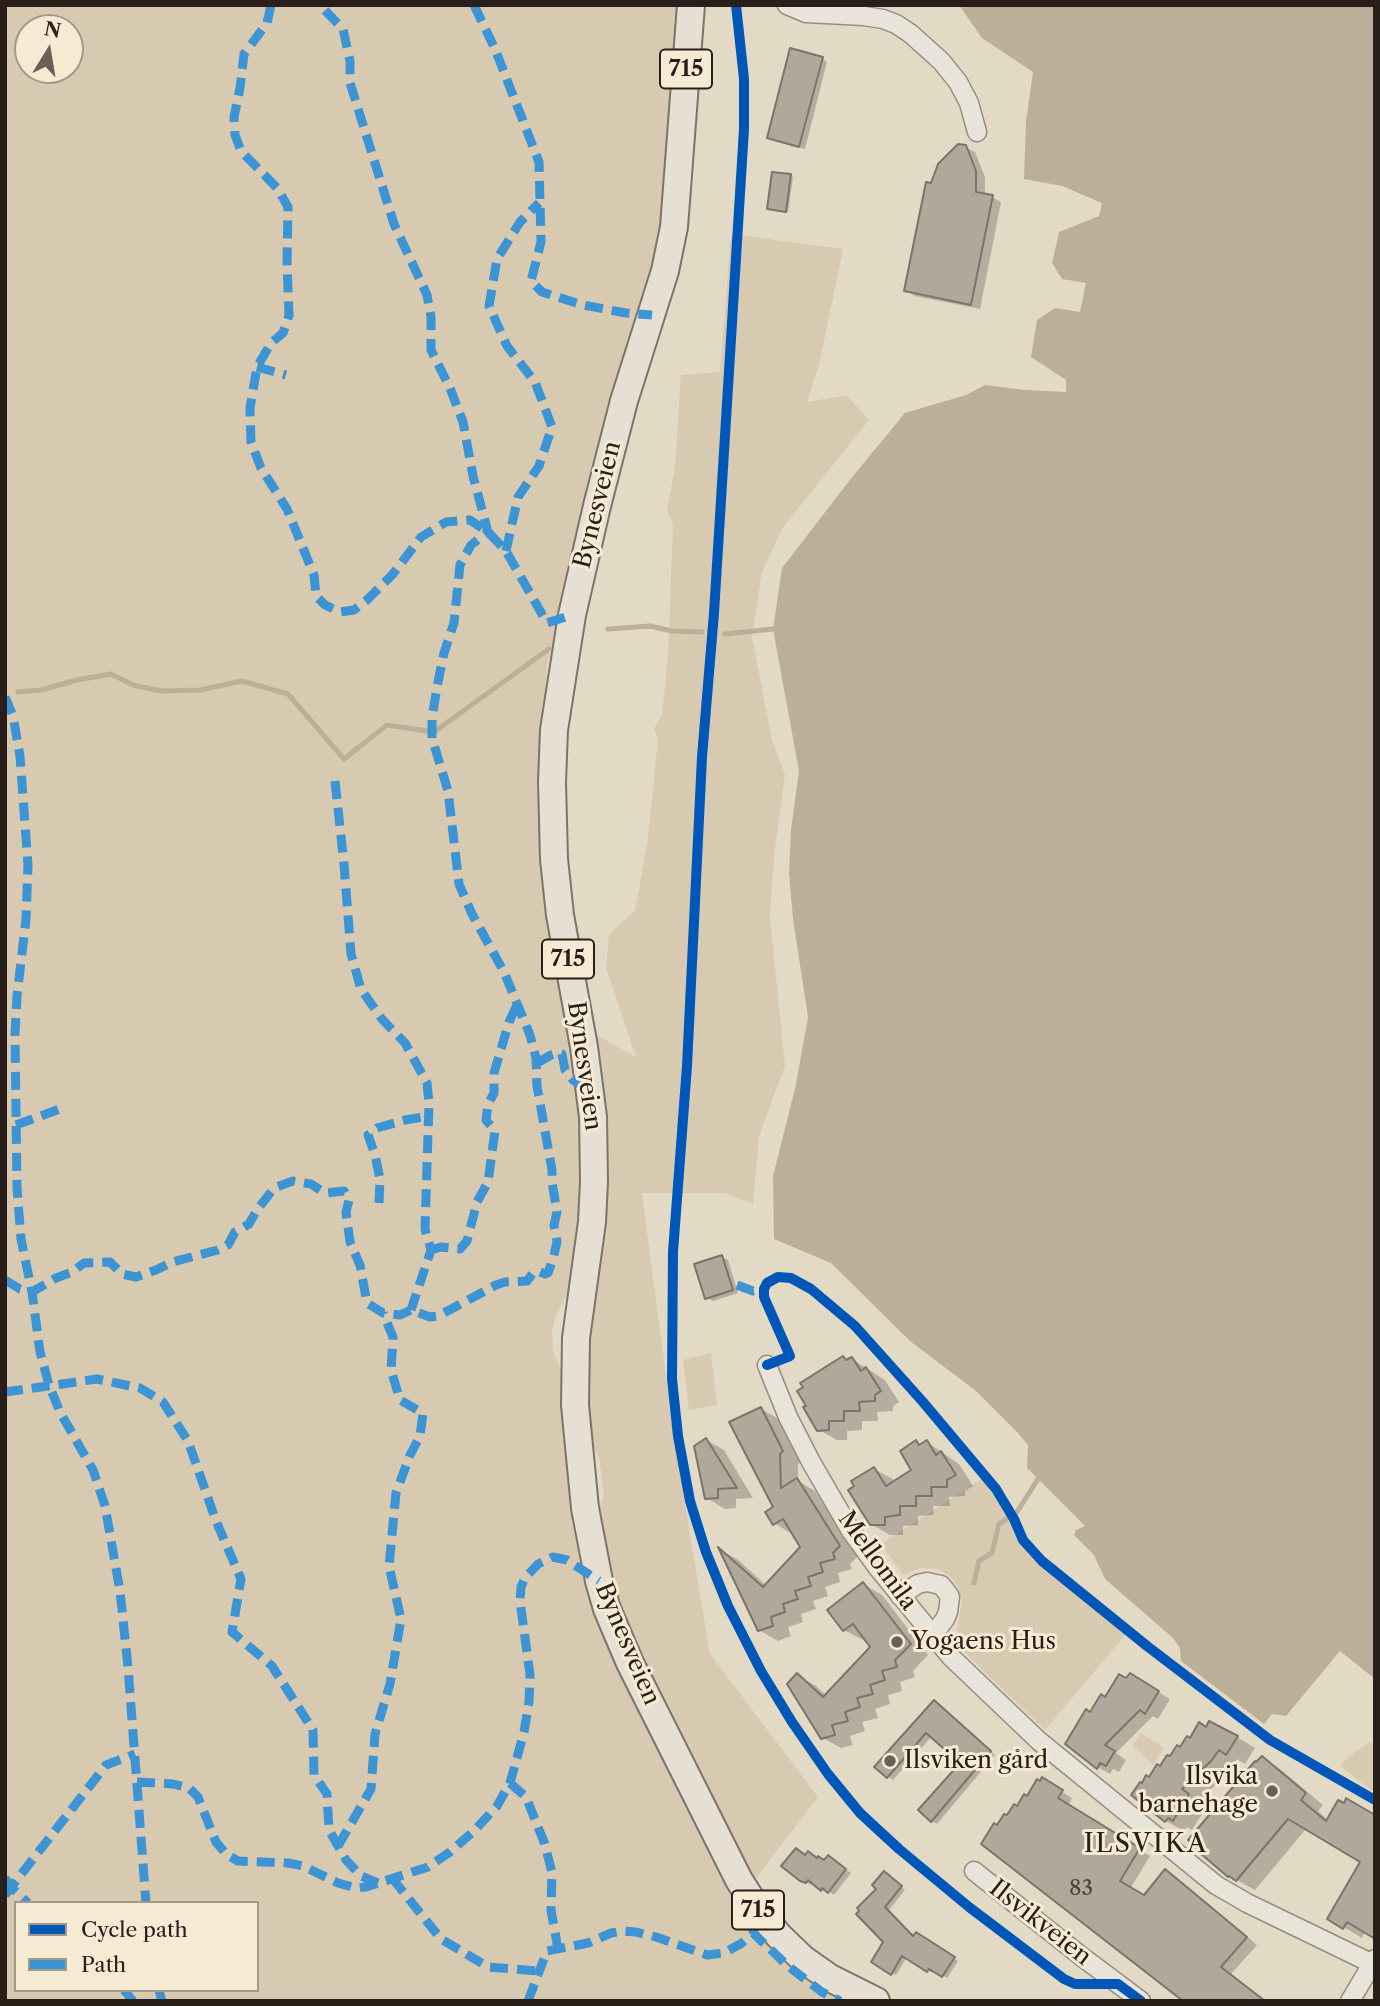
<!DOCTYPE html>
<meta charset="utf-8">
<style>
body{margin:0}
#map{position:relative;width:1380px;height:2006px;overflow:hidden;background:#e3dac6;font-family:"Libre Caslon Text",serif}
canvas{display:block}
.frame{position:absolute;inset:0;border:7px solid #2a1e1a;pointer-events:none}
.legend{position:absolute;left:14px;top:1901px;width:245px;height:91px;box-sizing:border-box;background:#f5ead2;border:2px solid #a49888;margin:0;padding:9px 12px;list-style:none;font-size:21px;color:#2a1e1a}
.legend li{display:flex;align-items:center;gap:14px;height:35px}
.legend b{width:35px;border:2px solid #a49888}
.north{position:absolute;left:14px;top:14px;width:70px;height:70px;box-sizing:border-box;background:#f5ead2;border:2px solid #a49888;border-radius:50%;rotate:11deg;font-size:19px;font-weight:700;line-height:28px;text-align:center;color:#2a1e1a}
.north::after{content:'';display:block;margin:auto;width:24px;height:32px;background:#6b6056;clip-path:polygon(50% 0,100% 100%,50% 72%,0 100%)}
</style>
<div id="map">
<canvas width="1380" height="2006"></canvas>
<div class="frame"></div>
<ul class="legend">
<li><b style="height:9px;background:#0057b8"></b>Cycle path</li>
<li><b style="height:9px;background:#3c94d4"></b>Path</li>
</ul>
<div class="north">N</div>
</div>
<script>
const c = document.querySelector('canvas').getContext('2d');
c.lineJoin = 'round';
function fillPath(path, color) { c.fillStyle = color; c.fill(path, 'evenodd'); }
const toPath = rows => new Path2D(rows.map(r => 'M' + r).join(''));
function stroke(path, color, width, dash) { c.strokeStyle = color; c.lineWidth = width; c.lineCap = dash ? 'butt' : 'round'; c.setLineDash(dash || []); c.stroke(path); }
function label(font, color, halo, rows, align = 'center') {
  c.font = font + ' "Libre Caslon Text",serif'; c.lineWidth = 6; c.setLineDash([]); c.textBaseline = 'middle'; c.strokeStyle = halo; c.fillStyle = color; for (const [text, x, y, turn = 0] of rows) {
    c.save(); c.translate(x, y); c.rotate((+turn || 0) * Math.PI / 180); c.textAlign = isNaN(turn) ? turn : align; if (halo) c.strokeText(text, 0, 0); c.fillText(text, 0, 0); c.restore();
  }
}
fillPath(toPath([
 [5,5,679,5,666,198,656,255,563,611,547,663,542,767,569,1024,583,1124,579,1225,573,1270,567,1295,557,1314,552,1330,553,1350,564,1377,624,1672,737,1905,754,1929,783,1958,816,1983,848,2001,5,2001],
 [28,28,70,28,70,70,28,70],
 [16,1903,257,1903,257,1990,16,1990],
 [731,234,843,249,819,365,807,402,847,395,869,420,782,529,762,572,752,637,772,740,785,775,774,857,770,916,785,1066,759,1136,753,1204,725,1193,642,1193,674,1438,710,1654,818,1797,754,1881,652,1685,617,1604,597,1512,604,1495,599,1457,586,1438,593,1033,636,1057,606,968,609,934,635,911,648,838,658,739,654,729,662,715,668,657,673,525,667,510,675,467,681,375,720,372],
 [711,1353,717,1405,689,1410,683,1360],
 [982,1479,997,1500,1030,1554,1127,1633,1045,1730,958,1646,956,1637,962,1601,957,1586,951,1577,937,1569,920,1568,903,1575,881,1544],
 [1141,1733,1164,1748,1153,1765,1132,1745],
 [1370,1742,1375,1746,1375,1793,1340,1766,1348,1757]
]), '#d7cab1');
fillPath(toPath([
 [959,5,1375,5,1375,1679,1340,1651,1286,1716,1272,1714,1264,1724,1181,1661,1180,1648,1173,1638,1105,1579,1094,1555,1074,1535,1076,1530,1085,1526,1027,1468,1028,1445,1017,1432,976,1391,910,1341,831,1263,774,1239,773,1176,795,1089,808,1017,793,919,789,873,791,830,799,771,773,629,782,568,853,476,905,413,966,395,985,385,1025,390,1066,392,1066,380,1031,357,1037,320,1055,308,1080,312,1086,283,1062,279,1052,263,1059,232,1099,216,1102,203,1062,186,1024,179,1026,122,1033,72,982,38]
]), '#bcaf98');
fillPath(toPath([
 [822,58,827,62,805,149,774,141,769,138],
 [965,147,975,152,985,177,985,195,992,197,1001,202,980,309,915,296,906,290,932,185],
 [774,174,793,177,788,212,769,208],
 [722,1257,728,1260,738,1293,713,1301,707,1298],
 [843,1358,848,1361,852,1359,885,1380,899,1402,893,1406,893,1411,877,1412,878,1421,862,1421,862,1430,847,1431,847,1440,837,1440,819,1430],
 [761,1409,779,1419,801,1462,798,1464,798,1481,815,1491,857,1557,850,1564,852,1569,838,1573,840,1582,825,1587,828,1596,813,1601,816,1609,801,1614,803,1622,788,1627,791,1636,778,1641,759,1630,722,1551,737,1559,767,1586,802,1547,792,1534,774,1523,776,1508],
 [706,1440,724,1450,753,1498,736,1499,736,1508,725,1509,707,1498],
 [916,1442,922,1446,927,1442,959,1464,973,1486,965,1491,965,1496,949,1497,950,1506,933,1506,934,1515,918,1516,918,1525,903,1526,903,1535,890,1535,871,1524,874,1469,893,1479,895,1483,914,1470],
 [863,1584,882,1595,928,1655,913,1671,915,1677,900,1682,902,1691,888,1695,890,1704,875,1709,878,1718,862,1722,865,1731,850,1736,853,1745,841,1748,823,1738,797,1675,816,1686,827,1696,872,1647,866,1638,863,1640,844,1630],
 [1130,1675,1170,1699,1158,1719,1153,1716,1116,1753,1126,1760,1119,1772,1113,1769,1110,1774,1098,1767,1091,1714,1127,1680],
 [935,1702,995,1755,937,1824,932,1821,962,1763,932,1736,893,1780,888,1776],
 [1207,1729,1237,1737,1255,1748,1245,1764,1237,1759,1230,1771,1199,1801,1207,1806,1192,1830,1187,1827,1184,1831,1166,1821,1150,1779,1190,1740],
 [1262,1758,1280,1769,1323,1805,1318,1811,1328,1820,1375,1817,1365,1931,1362,1938,1329,1918,1362,1861,1306,1829,1255,1890,1229,1876],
 [1043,1780,1072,1798,1068,1806,1150,1856,1130,1889,1144,1897,1166,1871,1177,1878,1257,1945,1231,1974,1266,2001,1186,2001,998,1827],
 [806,1856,825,1862,834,1860,851,1873,834,1895,828,1891,827,1892,814,1883,812,1885,801,1880],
 [888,1876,905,1890,889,1910,915,1938,917,1935,958,1961,947,1978,934,1970,932,1973,907,1957,896,1975,873,1962,885,1942,858,1914]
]), '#0003');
stroke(toPath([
 [608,629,650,626,672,631,702,632],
 [725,634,773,629],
 [18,692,41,690,77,680,111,674,133,685,161,691,200,690,242,681,288,694,344,759,387,725,434,732,549,649],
 [974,1583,979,1561,992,1553,999,1524,1017,1512,1038,1479]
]), '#bcaf98', 5);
const building = toPath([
 [790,48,823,57,799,147,767,138,790,48],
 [958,144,966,145,976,171,976,192,993,195,971,305,904,291,926,182,931,183,938,164,958,144],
 [772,172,791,174,786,212,767,209,772,172],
 [722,1255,733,1290,705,1299,694,1264,722,1255],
 [843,1356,846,1360,852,1357,861,1371,866,1367,881,1391,875,1395,875,1401,859,1402,860,1411,844,1411,844,1421,829,1421,829,1430,817,1431,803,1407,806,1406,797,1391,803,1387,800,1383,843,1356],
 [761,1407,783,1451,780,1454,781,1488,797,1478,840,1546,833,1553,835,1559,820,1563,823,1572,808,1577,811,1586,795,1591,798,1599,783,1604,785,1612,771,1617,773,1626,758,1631,718,1547,763,1587,800,1547,783,1519,773,1525,765,1512,773,1507,729,1422,761,1407],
 [706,1438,737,1488,718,1489,718,1498,705,1499,694,1446,706,1438],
 [916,1440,919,1445,927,1440,936,1455,941,1451,956,1475,947,1480,947,1487,931,1487,932,1496,916,1496,916,1506,900,1506,900,1515,885,1517,885,1525,870,1525,848,1490,854,1486,851,1481,874,1467,886,1486,911,1470,900,1451,916,1440],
 [863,1582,911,1644,895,1660,897,1667,882,1671,885,1680,870,1685,873,1694,857,1698,860,1707,845,1712,848,1721,832,1725,835,1735,821,1739,787,1684,797,1673,823,1697,870,1647,853,1624,843,1631,827,1610,863,1582],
 [1130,1673,1159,1691,1145,1714,1140,1710,1105,1745,1115,1751,1106,1766,1100,1763,1097,1769,1065,1744,1086,1709,1090,1712,1101,1694,1105,1697,1119,1674,1126,1678,1130,1673],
 [934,1700,991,1751,931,1822,918,1810,960,1763,926,1733,887,1778,874,1767,934,1700],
 [1209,1721,1238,1736,1226,1755,1219,1750,1212,1760,1182,1789,1189,1794,1173,1821,1168,1818,1165,1822,1131,1795,1140,1782,1142,1783,1146,1775,1149,1777,1157,1764,1160,1766,1167,1755,1170,1756,1177,1745,1180,1747,1187,1736,1190,1738,1199,1722,1206,1727,1209,1721],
 [1262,1756,1306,1793,1301,1800,1326,1821,1338,1800,1344,1803,1346,1798,1375,1815,1375,1939,1347,1922,1343,1929,1327,1919,1360,1862,1288,1819,1236,1881,1229,1876,1228,1877,1193,1847,1194,1845,1188,1840,1255,1761,1256,1762,1262,1756],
 [1042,1777,1063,1790,1058,1798,1140,1848,1120,1881,1144,1895,1165,1869,1247,1937,1221,1967,1265,2001,1183,2001,981,1844,994,1823,997,1825,1004,1814,1007,1815,1014,1804,1017,1806,1024,1794,1027,1796,1037,1779,1040,1781,1042,1777],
 [796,1848,805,1855,808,1851,817,1858,818,1856,824,1860,828,1855,846,1869,828,1893,822,1888,821,1891,808,1880,806,1883,800,1881,781,1866,796,1848],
 [884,1871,902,1886,885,1907,913,1936,916,1932,955,1957,942,1977,929,1969,927,1972,902,1956,891,1975,871,1962,883,1942,856,1914,859,1911,857,1908,876,1889,872,1885,884,1871]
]);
fillPath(building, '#afa89b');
stroke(building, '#7a746a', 2);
const minor = toPath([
 [787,5,806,13,864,16,883,19,896,24,911,34,941,61,958,82,969,103,977,132],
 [767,1365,788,1417,811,1462,851,1531,878,1568,951,1657,1039,1741,1216,1885,1247,1903,1375,1965],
 [900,1596,918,1584,927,1582,941,1585,946,1591,950,1597,948,1612,945,1619,933,1635],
 [974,1871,1081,1956,1141,2001],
 [1350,2001,1375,1959]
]);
const primary = toPath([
 [691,5,674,227,665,271,624,401,597,506,572,615,554,730,552,782,554,859,560,915,584,1047,593,1117,594,1181,592,1222,576,1338,575,1405,585,1508,599,1581,607,1609,630,1663,739,1880,758,1910,779,1936,803,1959,830,1978,876,2001]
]);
stroke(minor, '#948d82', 21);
stroke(primary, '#7a746a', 30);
stroke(minor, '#e9e4da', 18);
stroke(primary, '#e5dfd4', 26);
stroke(toPath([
 [271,5,267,23,244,54,240,88,234,117,235,135,241,151,278,189,288,207,287,263,289,315,283,333,271,343,257,367,250,408,251,442,261,468,287,509,314,575,316,596,325,605,340,612,354,610,367,600,393,574,421,537,446,522,470,520,488,532,506,551,547,623,572,615],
 [474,5,495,49,539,162,541,242,531,281,542,292,583,305,626,313,652,315],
 [257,367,286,375],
 [506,551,518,497,539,466,552,427,535,382,507,346,489,306,497,259,520,222,539,203],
 [5,697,13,716,20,756,28,865,26,919,17,996,15,1034,17,1188,21,1239,32,1292,40,1352,49,1385,60,1412,93,1470,105,1506,120,1591,128,1667,146,1903],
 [335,781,344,864,351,954,361,989,381,1018,405,1043,427,1083,429,1103,425,1229,431,1250,411,1310],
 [537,1063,551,1055,557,1053,562,1054,565,1070,573,1080,591,1092],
 [16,1125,65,1107],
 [379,1203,380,1179,375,1155,368,1135,377,1128,405,1120,429,1116],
 [431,1250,441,1247,460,1249,467,1241,477,1202,488,1182,495,1131,486,1120,488,1104,494,1093,494,1073,509,1022,518,1003],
 [5,1280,20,1289,32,1292,56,1278,72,1272,84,1263,110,1262,122,1274,136,1277,156,1270,172,1262,218,1250,228,1245,235,1232,249,1224,257,1210,274,1188,293,1181,311,1184,325,1193,344,1191,349,1200,346,1212,350,1242,360,1265,367,1303,383,1313,400,1315,411,1310,430,1317,438,1316,496,1285,505,1282,527,1281,533,1273,538,1271,545,1274,548,1273,553,1259,557,1242,554,1225,557,1212,552,1182,552,1170,537,1086,536,1058,530,1035,504,972,472,914,459,884,448,791,432,738,432,718,437,687,444,653,454,623,460,565,471,545,488,532,473,476,463,422,450,388,431,350,431,317,427,295,394,224,350,83,350,61,343,29,320,5],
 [737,1285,753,1291,764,1289],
 [5,1392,97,1379,140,1388,163,1402,188,1441,216,1521,241,1579,232,1632,272,1666,313,1730,314,1775,327,1794,329,1830,346,1860,361,1876,378,1883],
 [137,1782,173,1784,189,1788,198,1797,216,1842,226,1854,238,1861,288,1863,303,1866,338,1883,356,1888,366,1887,428,1867,450,1852,475,1830,497,1806,510,1783,524,1732,529,1702,530,1675,520,1601,521,1587,525,1578,538,1564,553,1557,567,1560,599,1581],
 [510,1783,526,1797,544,1842,552,1872,551,1910,558,1949],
 [338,1846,371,1789,375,1734,390,1684,401,1619,389,1566,396,1493,410,1455,420,1436,423,1413,400,1400,391,1370,393,1337,383,1313],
 [5,1878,12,1888,28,1903],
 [392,1878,441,1939,488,1967,539,1971],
 [5,1895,106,1765,135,1754],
 [124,1990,133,2001],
 [159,1990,162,2001],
 [528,2001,547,1951,588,1943,611,1933,623,1931,636,1932,656,1937,707,1955,724,1953,742,1943,753,1933,788,1966,822,1992,840,2001]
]), '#3c94d4', 9, [18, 9]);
stroke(toPath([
 [736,5,744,79,744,129,714,613,702,757,687,1066,673,1252,672,1379,678,1436,690,1501,706,1552,728,1606,761,1671,792,1722,828,1774,860,1813,899,1849,969,1907,1064,1979,1075,1984,1118,1984,1141,2001],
 [767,1365,790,1356,764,1297,764,1289,767,1283,778,1277,791,1278,811,1289,855,1326,923,1402,996,1489,1014,1519,1023,1540,1042,1561,1147,1646,1270,1740,1375,1800]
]), '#0057b8', 10);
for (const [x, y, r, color] of [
 [897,1642,7,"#6b6056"],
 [890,1761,7,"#6b6056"],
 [1272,1791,7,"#6b6056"]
]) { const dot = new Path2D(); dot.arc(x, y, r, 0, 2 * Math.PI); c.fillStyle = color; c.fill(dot); stroke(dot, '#f5ead2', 2.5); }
label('21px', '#4b403a', null, [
 ["83",1081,1889]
]);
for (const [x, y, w] of [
 [686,69,52],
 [568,959,52],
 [758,1910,52]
]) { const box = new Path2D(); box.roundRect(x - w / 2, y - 19.5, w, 39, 5); c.fillStyle = '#f5ead2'; c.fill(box); stroke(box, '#2a1e1a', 2); }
label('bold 23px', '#2a1e1a', null, [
 ["715",686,69],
 ["715",568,959],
 ["715",758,1910]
]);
label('24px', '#2a1e1a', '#f5ead2', [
 ["Bynesveien",598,505,-76],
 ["Bynesveien",584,1066,82],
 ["Mellomila",877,1561,54],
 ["Bynesveien",627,1644,67],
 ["Ilsvikveien",1040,1923,38]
]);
label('24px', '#2a1e1a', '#f5ead2', [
 ["Yogaens Hus",911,1642],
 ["Ilsviken gård",904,1761],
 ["Ilsvika",1258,1777,"right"],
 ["barnehage",1258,1805,"right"]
], 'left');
c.letterSpacing = '2px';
label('26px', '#2a1e1a', '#f5ead2', [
 ["ILSVIKA",1146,1844]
]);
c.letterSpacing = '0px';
</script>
